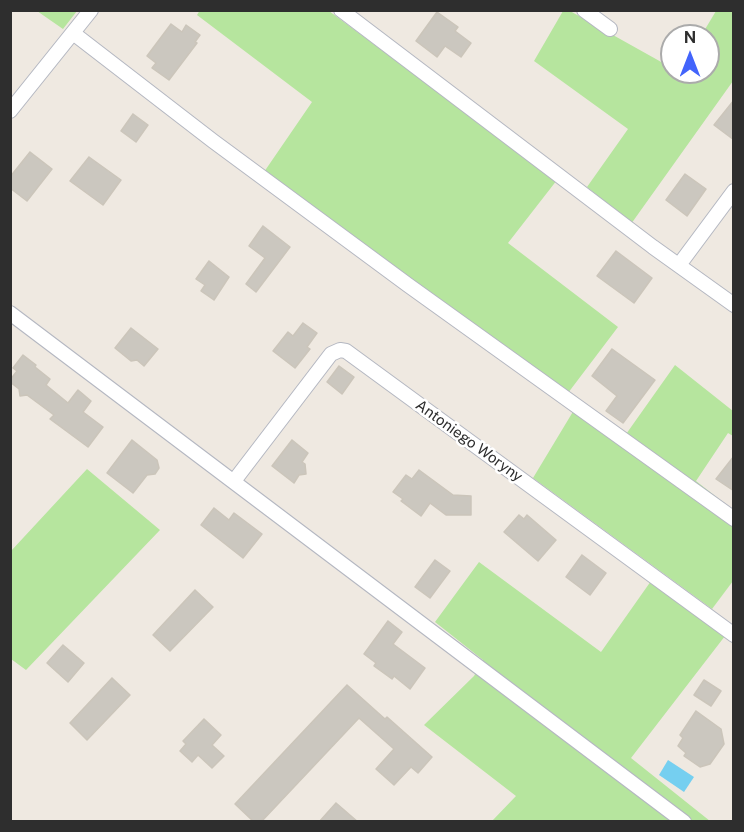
<!DOCTYPE html>
<style>
body{margin:0}
#map{position:relative;width:744px;height:832px;overflow:hidden;background:#efe9e1;font-family:"Public Sans",sans-serif}
canvas{display:block}
.frame{position:absolute;inset:0;border:12px solid #2e2e2e;pointer-events:none}
.north{position:absolute;left:660px;top:24px;width:60px;height:60px;box-sizing:border-box;background:#fff;border:2px solid #ababab;border-radius:50%;rotate:0deg;font-size:16px;font-weight:700;line-height:24px;text-align:center;color:#2e2e2e}
.north::after{content:'';display:block;margin:auto;width:21px;height:27px;background:#4264fb;clip-path:polygon(50% 0,100% 100%,50% 72%,0 100%)}
</style>
<div id="map">
<canvas width="744" height="832"></canvas>
<div class="frame"></div>
<div class="north">N</div>
</div>
<script>
const c = document.querySelector('canvas').getContext('2d');
c.lineJoin = 'round';
function fillPath(path, color) { c.fillStyle = color; c.fill(path, 'evenodd'); }
const toPath = rows => new Path2D(rows.map(r => 'M' + r).join(''));
function stroke(path, color, width, dash) { c.strokeStyle = color; c.lineWidth = width; c.lineCap = dash ? 'butt' : 'round'; c.setLineDash(dash || []); c.stroke(path); }
function label(font, color, halo, rows, align = 'center') {
  c.font = font + ' "Public Sans",sans-serif'; c.lineWidth = 5; c.setLineDash([]); c.textBaseline = 'middle'; c.strokeStyle = halo; c.fillStyle = color; for (const [text, x, y, turn = 0] of rows) {
    c.save(); c.translate(x, y); c.rotate((+turn || 0) * Math.PI / 180); c.textAlign = isNaN(turn) ? turn : align; if (halo) c.strokeText(text, 0, 0); c.fillText(text, 0, 0); c.restore();
  }
}
fillPath(toPath([
 [200,10,329,11,557,180,508,243,618,327,568,393,624,437,675,365,733,411,733,436,728,433,696,481,733,510,733,581,712,609,533,478,574,410,264,172,312,102,197,15],
 [37,11,77,11,63,29],
 [563,11,570,11,672,68,672,72,708,72,708,36,701,36,716,11,733,11,733,81,631,224,587,187,628,129,534,61],
 [87,469,160,530,26,670,11,659,11,551],
 [479,562,601,652,651,581,725,636,631,758,710,821,692,821,677,813,671,822,492,821,516,796,424,725,474,676,483,660,435,622]
]), '#b6e59e');
fillPath(toPath([
 [668,760,694,777,684,792,659,775]
]), '#75cff0');
const building = toPath([
 [437,12,458,27,455,31,471,43,461,57,445,46,437,57,416,41,437,12],
 [171,24,182,32,186,25,200,35,195,42,197,43,169,80,152,68,156,63,147,56,171,24],
 [734,100,734,140,714,125,734,100],
 [133,114,148,125,136,142,121,131,133,114],
 [30,152,52,169,27,201,10,188,10,177,30,152],
 [89,157,121,180,103,205,70,181,89,157],
 [685,174,706,189,687,216,666,200,685,174],
 [263,226,290,247,256,292,246,284,265,258,249,246,263,226],
 [616,251,652,278,634,303,597,276,616,251],
 [209,261,229,277,214,300,201,291,205,285,196,279,209,261],
 [303,323,317,333,307,347,310,349,295,368,273,351,288,332,293,336,303,323],
 [131,328,158,349,144,366,137,360,131,361,115,348,131,328],
 [612,349,655,380,623,423,606,411,617,396,592,376,612,349],
 [23,355,36,365,35,367,50,379,46,385,68,403,78,390,91,401,83,412,103,427,88,447,50,419,54,415,27,395,20,396,19,389,10,382,10,380,17,371,13,368,23,355],
 [339,366,354,377,342,394,327,382,339,366],
 [132,440,157,460,159,468,155,474,147,475,133,493,107,473,132,440],
 [292,440,308,453,302,462,305,464,306,474,299,475,294,483,272,466,292,440],
 [734,456,734,491,716,479,734,456],
 [419,470,453,495,471,496,471,515,446,515,430,503,421,516,401,501,403,499,393,492,406,475,412,479,419,470],
 [214,508,229,520,234,513,262,534,243,558,201,525,214,508],
 [519,515,524,519,527,515,556,540,538,561,504,532,519,515],
 [582,555,606,573,590,595,566,577,582,555],
 [435,560,450,571,430,598,415,587,435,560],
 [195,590,213,607,170,651,153,635,195,590],
 [388,621,402,632,393,644,425,668,410,689,394,676,392,679,374,666,376,663,364,654,388,621],
 [63,645,84,663,68,682,47,663,63,645],
 [112,678,130,695,87,740,70,723,112,678],
 [704,680,721,691,711,706,694,695,704,680],
 [347,685,385,719,387,717,432,757,418,773,411,767,394,785,376,769,394,749,359,718,261,822,254,822,235,804,347,685],
 [696,711,721,729,724,744,710,764,700,767,684,756,686,753,678,746,683,738,680,735,696,711],
 [204,719,221,735,212,745,224,756,212,768,198,755,192,762,180,751,186,744,183,741,204,719],
 [336,803,358,822,319,822,336,803]
]);
fillPath(building, '#cbc7bf');
stroke(building, '#cbc5ba', 1.5);
const street = toPath([
 [341,10,653,247,734,305],
 [584,10,610,29],
 [73,33,213,141,408,285,734,519],
 [10,111,91,10],
 [679,265,734,191],
 [10,313,684,822],
 [234,481,331,354,340,350,346,351,734,635]
]);
stroke(street, '#b4b7c1', 16);
stroke(street, '#fff', 14);
label('15px', '#2e2e2e', '#fff', [
 ["Antoniego Woryny",469,441,36]
]);
</script>
